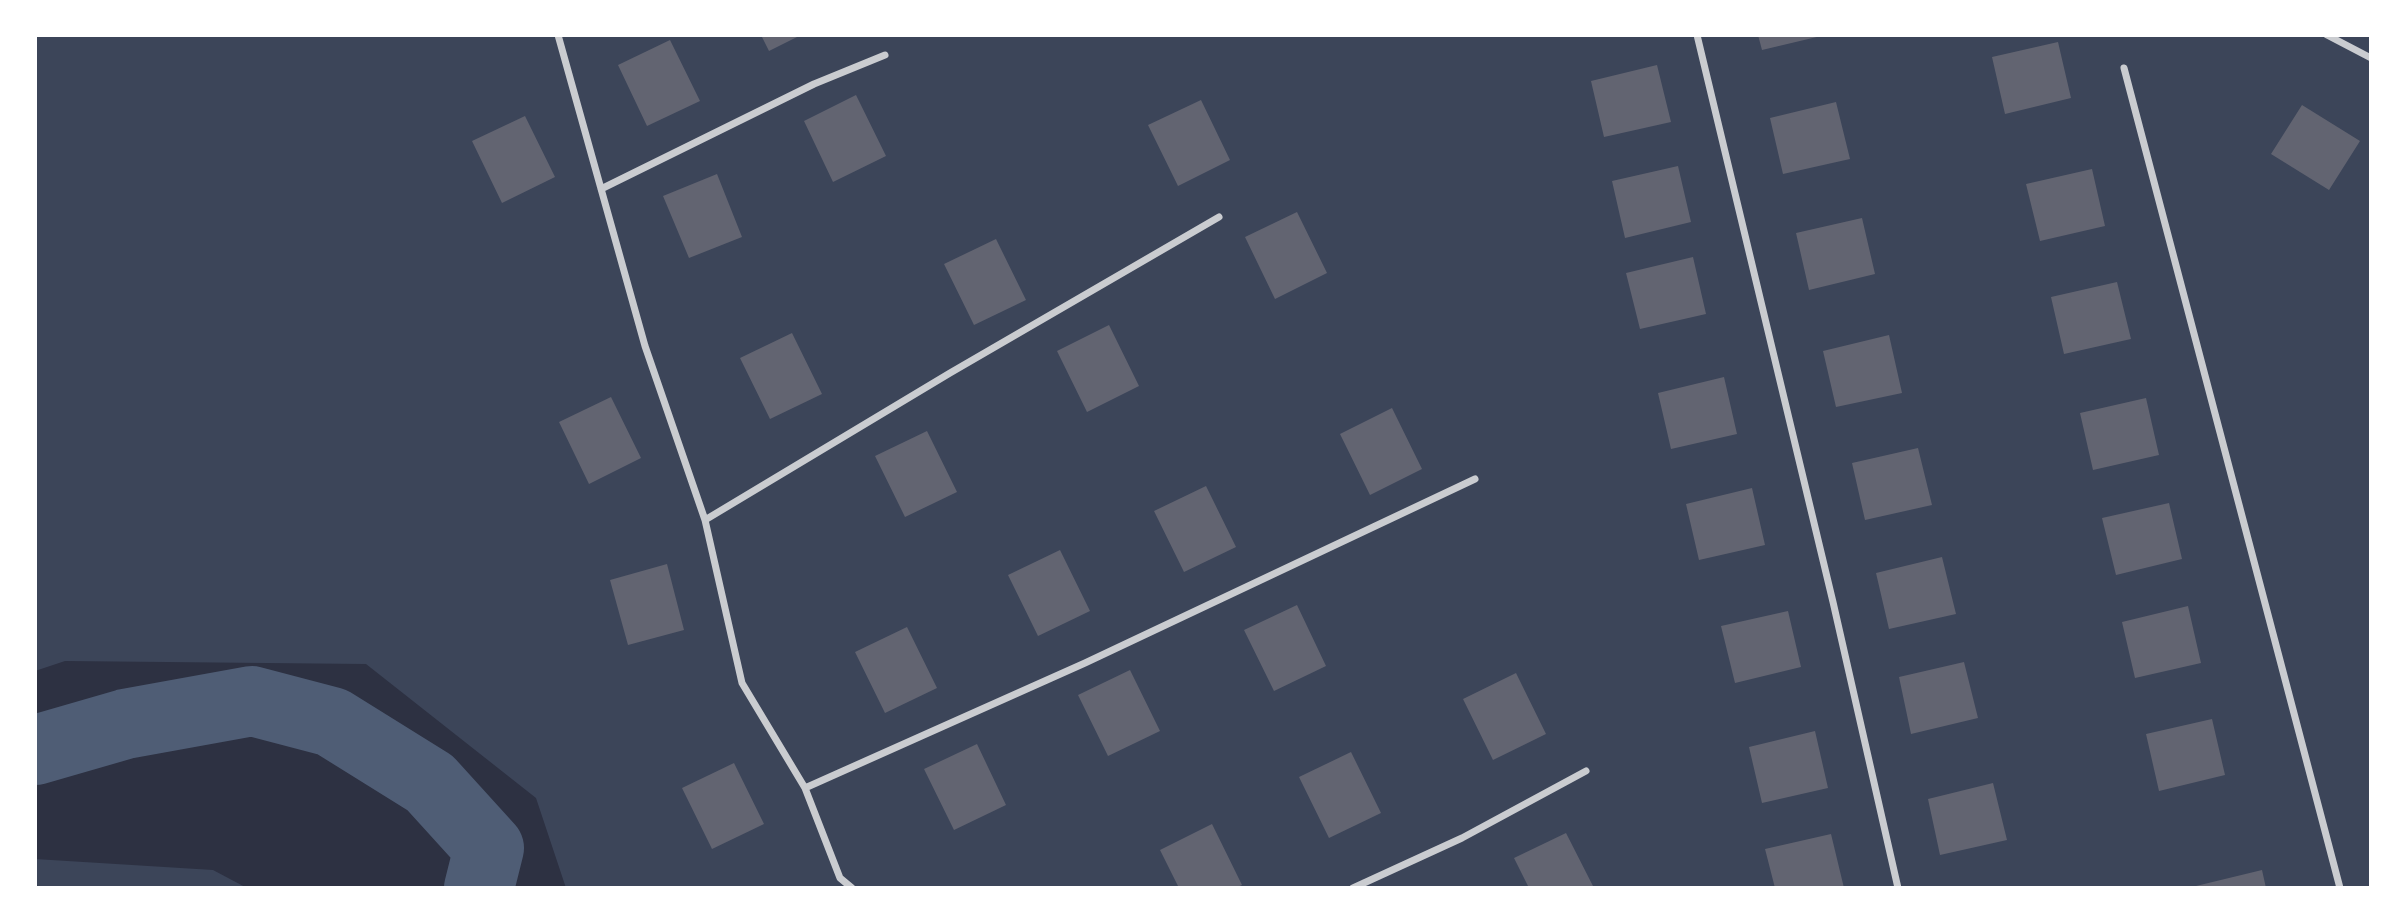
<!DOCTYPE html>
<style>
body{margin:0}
#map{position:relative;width:2406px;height:923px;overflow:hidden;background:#2d3142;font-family:Bitter,serif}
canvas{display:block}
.frame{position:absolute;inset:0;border:37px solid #fff;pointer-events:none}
</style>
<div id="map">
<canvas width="2406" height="923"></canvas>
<div class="frame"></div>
</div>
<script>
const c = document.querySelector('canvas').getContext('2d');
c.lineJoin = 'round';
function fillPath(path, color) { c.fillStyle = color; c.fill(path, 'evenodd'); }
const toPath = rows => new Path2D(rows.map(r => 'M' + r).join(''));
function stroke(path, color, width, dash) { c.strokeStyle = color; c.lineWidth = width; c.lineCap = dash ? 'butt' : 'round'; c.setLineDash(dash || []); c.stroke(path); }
fillPath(toPath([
 [35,35,2371,35,2371,888,566,888,536,798,366,664,65,661,35,671],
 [35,859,213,870,247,888,35,888]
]), '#3c4559');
stroke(toPath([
 [35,750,125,724,252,701,332,722,430,783,489,848,479,888]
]), '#4f5d75', 70);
fillPath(toPath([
 [761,35,801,35,769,51],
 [1758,35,1820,35,1821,36,1762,50],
 [670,40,700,101,647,126,618,65],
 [2058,42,2071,98,2005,114,1992,57],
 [1657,65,1671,122,1604,137,1591,81],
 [856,95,886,156,833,182,804,121],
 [1201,100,1230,160,1178,186,1148,125],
 [1836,102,1850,159,1783,174,1770,118],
 [2302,105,2360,141,2329,190,2271,154],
 [525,116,555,177,502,203,472,141],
 [1678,166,1691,222,1625,238,1612,181],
 [2092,169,2105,226,2040,241,2026,184],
 [717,174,742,237,689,258,663,196],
 [1297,212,1327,273,1275,299,1245,237],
 [1862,218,1875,274,1809,290,1796,233],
 [996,239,1026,300,974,325,944,264],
 [1693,257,1706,314,1640,329,1626,273],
 [2117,282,2131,339,2064,354,2051,297],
 [1109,325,1139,386,1087,412,1057,351],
 [792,333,822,394,770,419,740,358],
 [1889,335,1902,393,1836,407,1823,351],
 [1724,377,1737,434,1671,449,1658,393],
 [611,397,641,458,589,484,559,422],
 [2146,398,2159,455,2093,470,2080,413],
 [1392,408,1422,469,1370,495,1340,434],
 [927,431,957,492,905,517,875,456],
 [1918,448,1932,505,1865,520,1852,463],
 [1206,486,1236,547,1184,572,1154,511],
 [1752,488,1765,545,1699,560,1686,504],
 [2169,503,2182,559,2116,575,2102,518],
 [1060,550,1090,611,1038,636,1008,575],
 [1942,557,1956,614,1889,629,1876,573],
 [667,564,684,630,628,645,610,580],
 [1297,605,1326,666,1274,691,1244,630],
 [2188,606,2201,663,2135,678,2122,622],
 [1788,611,1801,667,1735,683,1721,626],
 [907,627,937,688,885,713,855,652],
 [1964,662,1978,718,1911,734,1899,677],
 [1130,670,1160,731,1108,756,1078,695],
 [1516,673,1546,734,1493,760,1463,699],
 [2212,719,2225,775,2159,791,2146,734],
 [1815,731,1828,788,1762,803,1749,747],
 [977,744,1006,805,954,830,924,769],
 [1351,752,1381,813,1329,838,1299,777],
 [734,763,764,824,712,849,682,788],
 [1993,783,2007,840,1940,855,1928,799],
 [1212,824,1242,885,1235,888,1179,888,1160,850],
 [1566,833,1594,888,1529,888,1514,858],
 [1831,834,1844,888,1775,888,1765,849],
 [2262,870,2266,888,2197,888,2196,886]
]), '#626471');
stroke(toPath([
 [558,35,645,346,705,520,742,683,805,788,840,878,852,888],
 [1697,35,1833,602,1898,888],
 [2327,35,2371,58],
 [2124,68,2340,888],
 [601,189,814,84,885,55],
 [705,520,950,373,1219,217],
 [805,788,1085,663,1475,479],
 [1353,888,1462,838,1586,771]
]), '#caccd0', 7);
</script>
